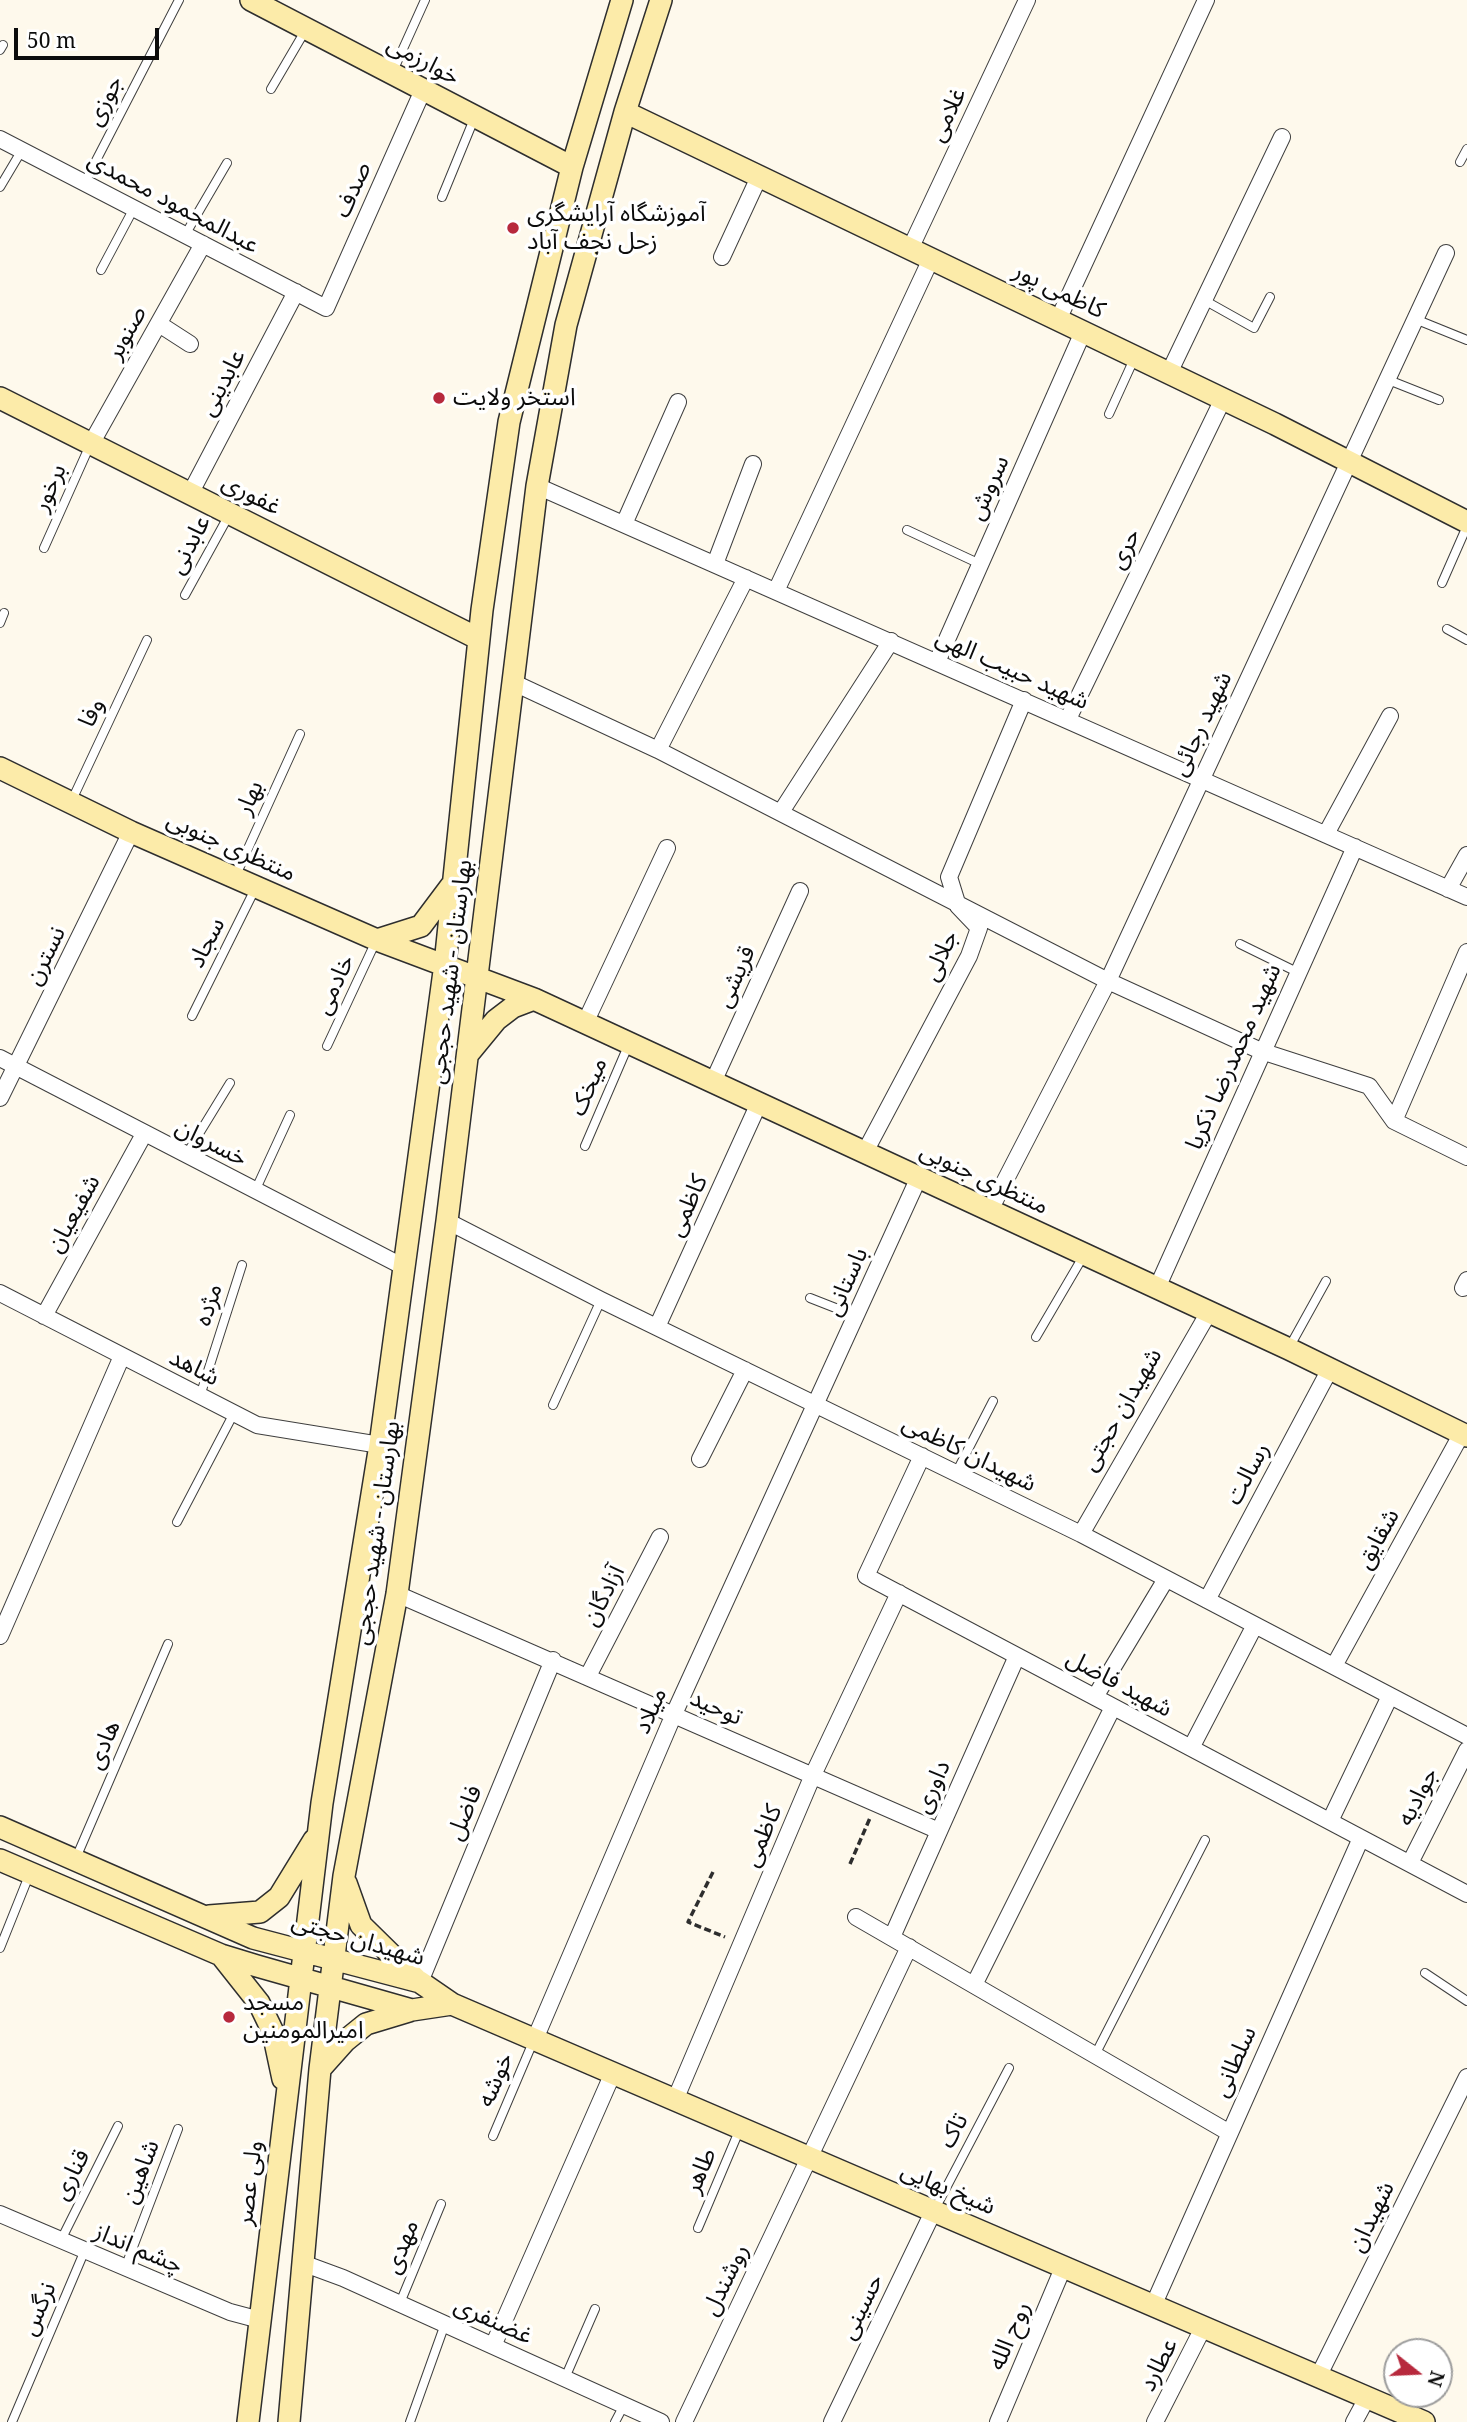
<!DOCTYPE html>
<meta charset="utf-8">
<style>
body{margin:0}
#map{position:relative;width:1467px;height:2422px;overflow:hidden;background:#fef9ec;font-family:"Noto Serif",serif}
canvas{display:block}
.north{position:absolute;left:1383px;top:2338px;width:70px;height:70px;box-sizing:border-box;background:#fff;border:2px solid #9e9e9e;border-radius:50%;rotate:108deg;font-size:19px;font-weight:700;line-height:28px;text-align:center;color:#0c0c0c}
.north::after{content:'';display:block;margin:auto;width:24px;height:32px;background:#b7293d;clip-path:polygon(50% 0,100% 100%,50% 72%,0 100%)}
.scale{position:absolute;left:14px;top:28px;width:145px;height:32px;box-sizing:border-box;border:4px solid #0c0c0c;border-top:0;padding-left:9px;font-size:21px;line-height:24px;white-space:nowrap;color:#0c0c0c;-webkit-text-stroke:5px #fff;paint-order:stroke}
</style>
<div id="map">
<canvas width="1467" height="2422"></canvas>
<div class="north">N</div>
<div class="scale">50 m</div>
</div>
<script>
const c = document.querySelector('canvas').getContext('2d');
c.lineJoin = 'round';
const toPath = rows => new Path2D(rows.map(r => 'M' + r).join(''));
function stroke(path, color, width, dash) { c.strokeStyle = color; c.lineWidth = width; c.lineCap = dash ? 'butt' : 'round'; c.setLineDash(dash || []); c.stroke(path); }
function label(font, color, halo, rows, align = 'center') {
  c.font = font + ' "Noto Serif","Noto Sans Arabic",serif'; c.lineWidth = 7; c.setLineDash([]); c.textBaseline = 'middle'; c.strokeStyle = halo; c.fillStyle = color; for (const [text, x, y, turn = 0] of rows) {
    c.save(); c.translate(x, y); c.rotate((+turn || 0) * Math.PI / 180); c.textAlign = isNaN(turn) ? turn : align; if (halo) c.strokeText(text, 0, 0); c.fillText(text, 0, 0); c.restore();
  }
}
const lane = toPath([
 [0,50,3,45],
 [393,71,425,0],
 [271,89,305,31],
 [1460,162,1467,149],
 [85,182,179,0],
 [0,187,22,150],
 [442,197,474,119],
 [185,235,227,163],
 [101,270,134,208],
 [1204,300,1254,328,1270,297],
 [1415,319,1467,340],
 [1386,379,1439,400],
 [1109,414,1134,359],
 [907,530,980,564],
 [44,548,90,445],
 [1442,583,1467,526],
 [185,595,229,515],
 [0,623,4,613],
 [1447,629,1467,640],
 [72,800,147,640],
 [236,875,300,734],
 [1240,944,1297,972],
 [192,1016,256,887],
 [327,1046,376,941],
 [585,1146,628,1046],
 [186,1155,230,1083],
 [255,1191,290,1115],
 [810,1298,856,1316],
 [1036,1337,1084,1255],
 [1290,1346,1326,1281],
 [200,1396,242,1265],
 [553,1405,601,1300],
 [956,1473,993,1401],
 [177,1522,234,1413],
 [76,1858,168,1644],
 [0,1948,30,1873],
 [1425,1973,1467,2001],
 [1095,2055,1205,1840],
 [493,2136,533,2042],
 [935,2209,1009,2068],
 [698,2228,739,2131],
 [61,2240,118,2126],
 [125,2268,178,2129],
 [400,2303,441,2204],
 [565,2378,595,2309],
 [12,2422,85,2250],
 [410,2422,445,2324],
 [615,2422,624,2405]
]);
const street = toPath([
 [0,139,326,308,423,90],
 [910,249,1027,0],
 [722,257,759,177],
 [1058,320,1206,0],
 [159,324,190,344],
 [1169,373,1282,137],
 [91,444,203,244],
 [537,486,1467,897],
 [190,494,296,292],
 [624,524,678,402],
 [715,564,753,464],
 [776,591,931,259],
 [937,662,1083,332],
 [512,682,658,750,1108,981,1261,1051,1369,1086,1394,1121,1467,1157],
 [1068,719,1223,399],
 [658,750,746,578],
 [781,812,891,641],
 [1326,834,1390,716],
 [1448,889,1467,855],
 [585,1023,667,848],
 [0,1058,402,1266],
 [713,1082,800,891],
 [0,1098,131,832],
 [1394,1121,1467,952],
 [865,1152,969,956,979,928,958,906,949,877,1024,700],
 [990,1210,1108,981,1446,253],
 [447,1221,601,1300,1081,1534,1467,1736],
 [1157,1288,1355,847],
 [1463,1288,1467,1280],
 [0,1293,257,1425,380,1445],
 [44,1316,144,1134],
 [657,1327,759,1103],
 [922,1456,866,1576,1467,1894],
 [700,1459,745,1370],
 [1081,1534,1209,1312],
 [397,1594,939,1831],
 [1207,1600,1330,1369],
 [0,1636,122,1356],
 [1334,1666,1462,1433],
 [588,1676,660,1537],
 [1095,1697,1166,1579],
 [1191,1748,1255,1625],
 [1330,1821,1390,1696],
 [1410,1863,1467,1750],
 [856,1917,1228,2132],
 [892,1937,1017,1656],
 [420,1982,553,1660],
 [974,1985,1113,1707],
 [535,2039,674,1714,919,1177],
 [675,2100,813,1775,899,1593],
 [0,2214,230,2312,260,2320],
 [305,2264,343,2278,661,2422],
 [1153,2306,1361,1838],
 [493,2346,613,2073],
 [1318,2377,1467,2077],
 [684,2422,909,1947],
 [832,2422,933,2212],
 [998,2422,1063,2268],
 [1155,2422,1203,2328],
 [1354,2422,1367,2398]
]);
const secondary = toPath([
 [251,0,572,167],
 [625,112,1275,424,1467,522],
 [0,398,479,639],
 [0,768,131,832,377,940,534,999,1289,1349,1467,1436],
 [377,940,421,926,451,886],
 [468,1054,496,1020,513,1007,534,999],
 [0,1827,253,1938,420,1982,452,2004,1424,2422],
 [0,1860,221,1955,257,1966,412,2010,452,2004],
 [346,1883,361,1925,416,1979],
 [209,1916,260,1912,279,1897,314,1840],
 [221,1955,259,2003,273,2032,283,2079],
 [320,2069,345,2041,366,2024,409,2011],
 [248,2422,322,1803,380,1445,445,964,482,610,509,422,572,167,622,0],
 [289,2422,320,2069,344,1876,397,1594,447,1221,537,486,566,325,625,112,661,0]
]);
stroke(lane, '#3f3f3f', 10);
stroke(street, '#3f3f3f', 18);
stroke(secondary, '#2e2e2e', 24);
stroke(toPath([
 [850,1864,870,1818],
 [713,1872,688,1922,725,1937]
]), '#2e2e2e', 3.5, [7, 3.5]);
stroke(lane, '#fff', 8);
stroke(street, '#fff', 16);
stroke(secondary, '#fceba9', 21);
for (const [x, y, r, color] of [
 [513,228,7,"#b7293d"],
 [439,398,7,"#b7293d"],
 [229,2017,7,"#b7293d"]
]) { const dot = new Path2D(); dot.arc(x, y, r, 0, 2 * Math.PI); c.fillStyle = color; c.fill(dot); stroke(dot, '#fff', 2.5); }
label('24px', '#0c0c0c', '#fff', [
 ["خوارزمی",423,61,28],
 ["جوزی",105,101,-63],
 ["غلامی",948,115,-65],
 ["صدف",353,190,-66],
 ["عبدالمحمود محمدی",173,203,28],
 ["کاظمی پور",1059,291,26],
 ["صنوبر",127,333,-61],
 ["عابدینی",223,383,-62],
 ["برخور",50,488,-66],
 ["سروش",989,488,-66],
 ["غفوری",251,495,27],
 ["عابدنی",190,545,-62],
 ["حری",1125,549,-64],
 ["شهید حبیب الهی",1012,670,24],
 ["وفا",92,713,-65],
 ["شهید رجائی",1202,724,-65],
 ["بهار",250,798,-66],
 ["منتظری جنوبی",231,847,24],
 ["سجاد",207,943,-63],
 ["نسترن",46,956,-64],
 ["جلالی",941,956,-65],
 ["بهارستان - شهید حججی",451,972,-83],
 ["قریشی",736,977,-66],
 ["خادمی",335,985,-65],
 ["شهید محمدرضا ذکریا",1234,1057,-66],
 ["میخک",589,1087,-67],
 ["خسروان",211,1143,27],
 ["منتظری جنوبی",984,1179,25],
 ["کاظمی",688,1206,-66],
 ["شفیعیان",74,1214,-61],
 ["باستانی",847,1282,-66],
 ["مژده",209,1305,-72],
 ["شاهد",194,1368,27],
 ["شهیدان حجتی",1122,1410,-60],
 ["شهیدان کاظمی",969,1454,26],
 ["رسالت",1248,1474,-62],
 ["بهارستان - شهید حججی",377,1533,-82],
 ["شقایق",1378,1539,-61],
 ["آزادگان",604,1596,-63],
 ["شهید فاضل",1119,1684,28],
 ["توحید",716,1708,24],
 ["میلاد",651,1711,-66],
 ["هادی",104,1745,-67],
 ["داوری",933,1787,-66],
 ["جوادیه",1418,1797,-63],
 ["فاضل",465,1813,-68],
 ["کاظمی",763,1836,-67],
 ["شهیدان حجتی",358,1940,16],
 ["سلطانی",1235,2062,-66],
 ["خوشه",496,2080,-67],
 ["تاک",954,2131,-62],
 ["طاهر",701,2171,-67],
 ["شاهین",141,2172,-69],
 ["قناری",72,2175,-63],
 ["ولی عصر",250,2183,-83],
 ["شیخ بهایی",948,2189,23],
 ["شهیدان",1372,2217,-64],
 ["مهدی",402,2247,-68],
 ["چشم انداز",138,2249,23],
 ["روشندل",726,2280,-64],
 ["حسینی",862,2307,-64],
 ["نرگس",39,2309,-67],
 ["غضنفری",493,2321,24],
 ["روح الله",1010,2336,-67],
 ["عطارد",1159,2365,-63]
]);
label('24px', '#0c0c0c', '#fff', [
 ["آموزشگاه آرایشگری",527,214],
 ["زحل نجف آباد",527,242],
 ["استخر ولایت",453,398],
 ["مسجد",243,2003],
 ["امیرالمومنین",243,2031]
], 'left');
</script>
